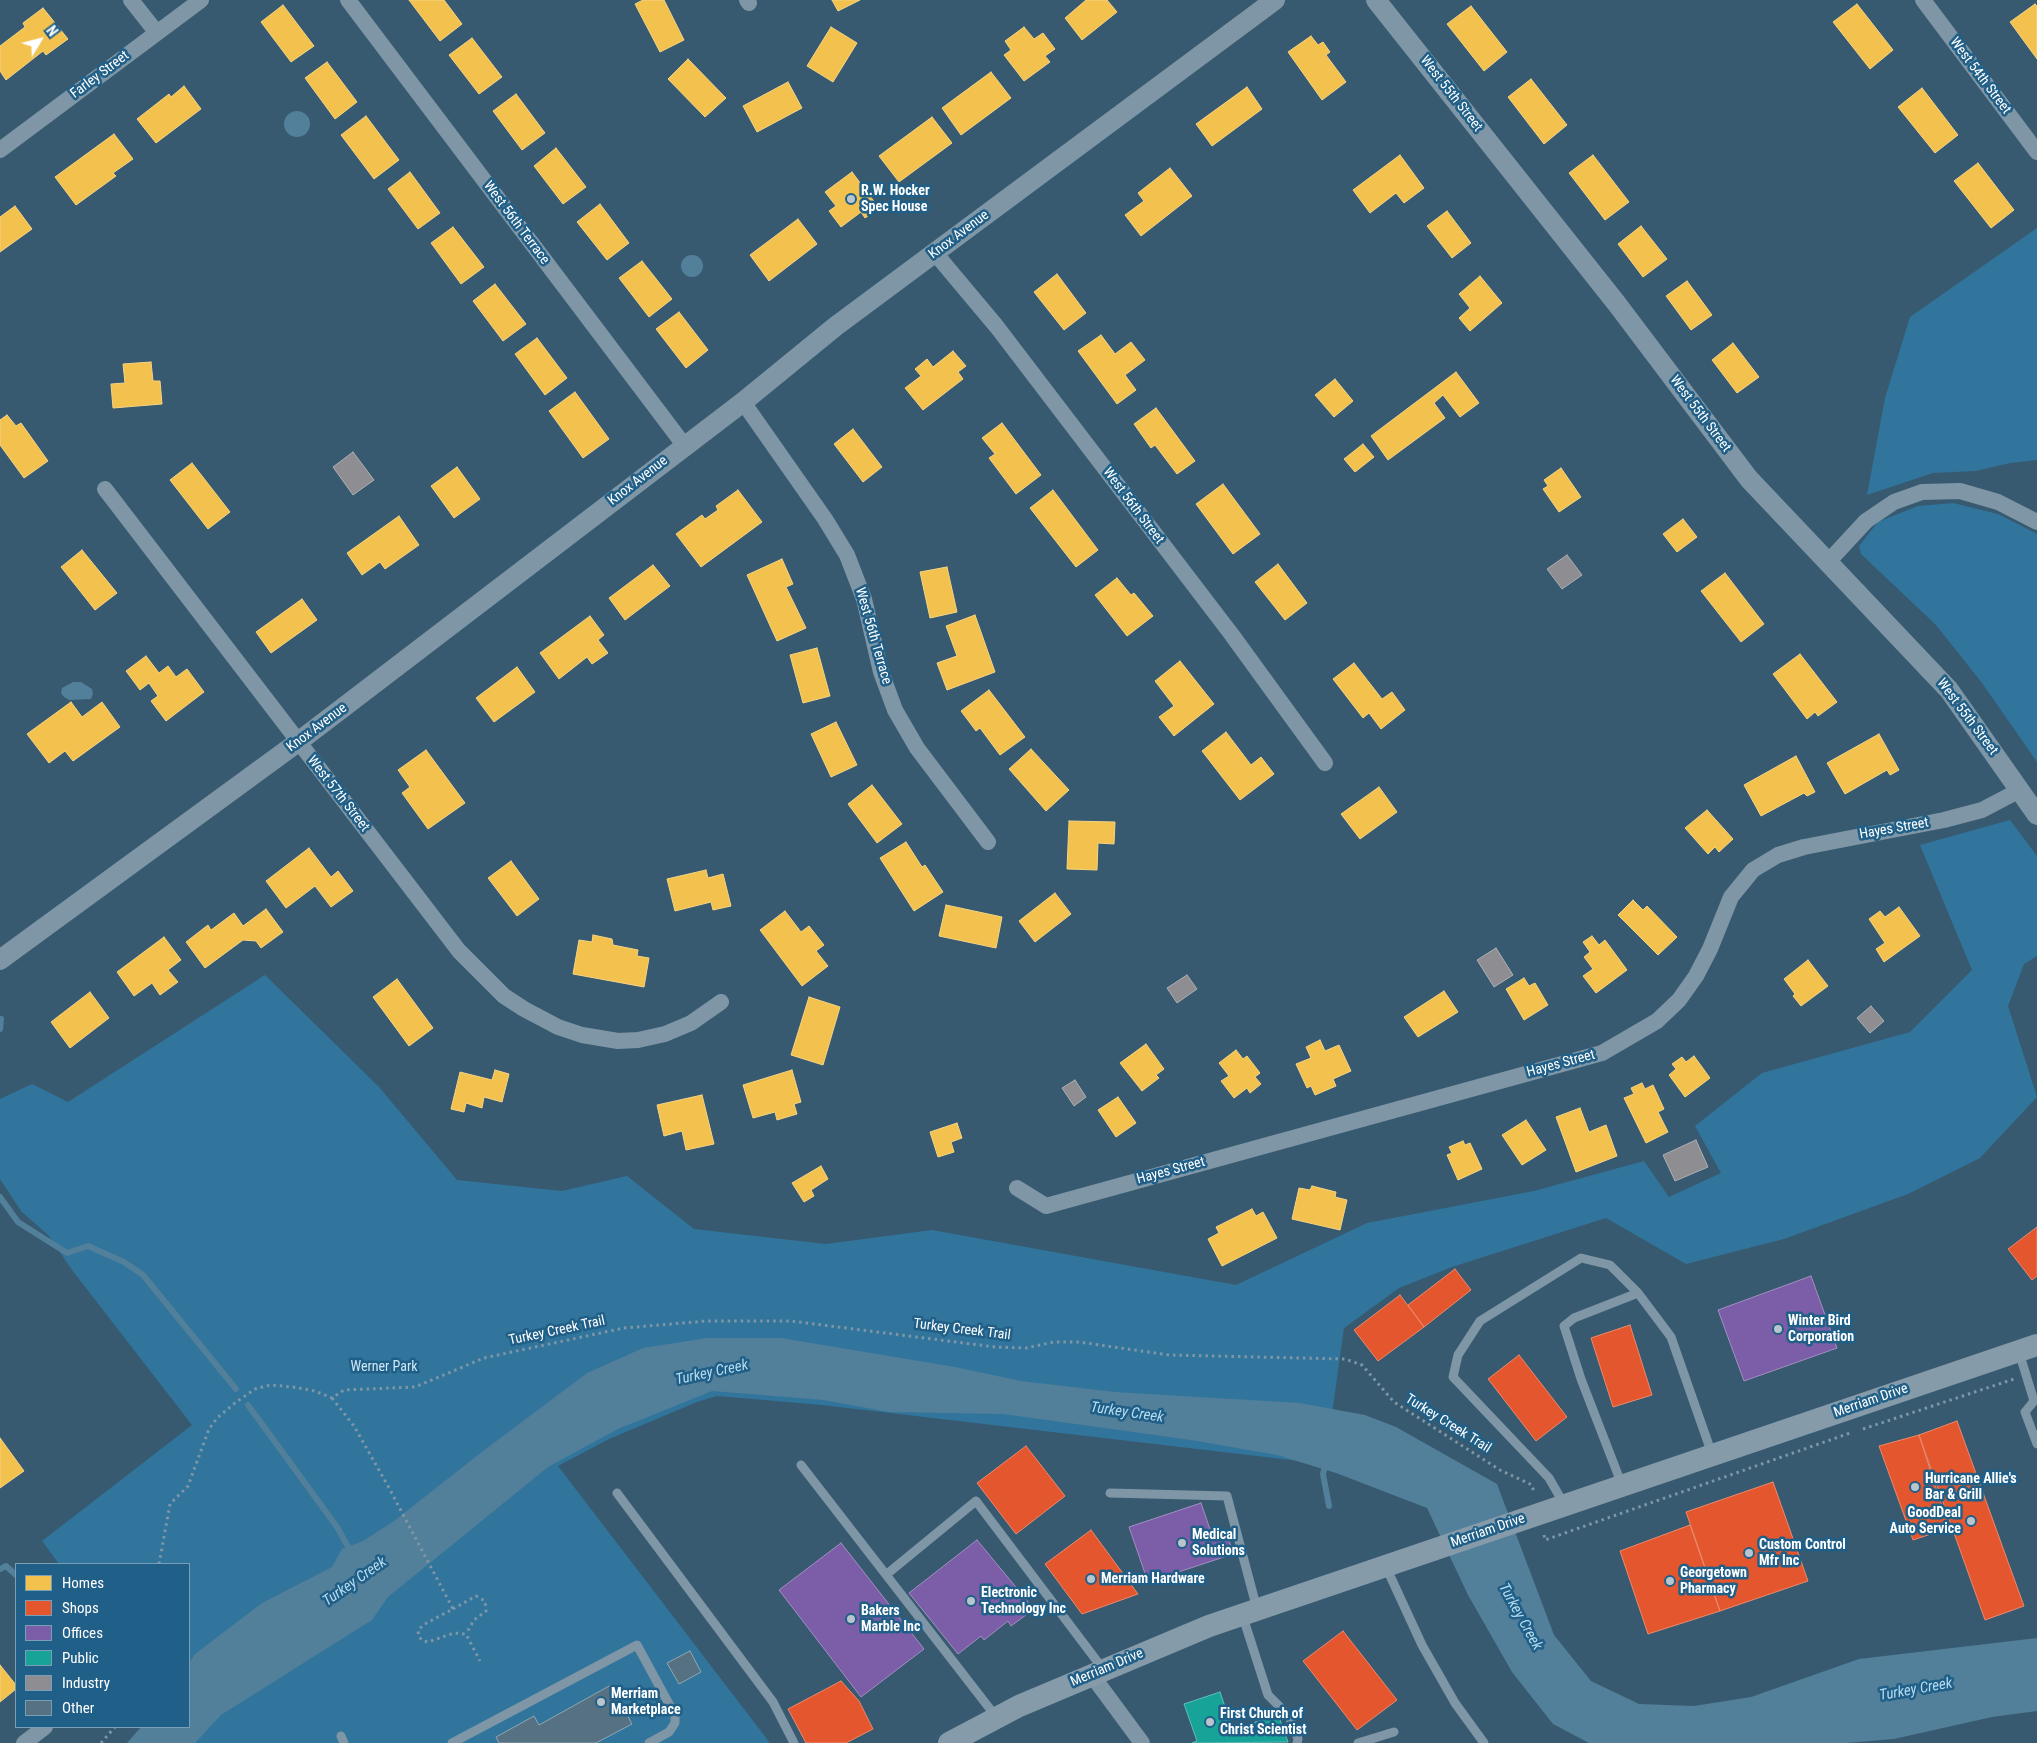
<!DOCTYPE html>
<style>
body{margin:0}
#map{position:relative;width:2037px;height:1743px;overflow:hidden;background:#375a70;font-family:"Roboto Condensed",sans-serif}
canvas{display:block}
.legend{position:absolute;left:15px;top:1563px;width:175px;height:165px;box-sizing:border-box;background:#205f87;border:1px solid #799fb7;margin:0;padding:6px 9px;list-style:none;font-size:15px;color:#fff}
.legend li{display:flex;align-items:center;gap:10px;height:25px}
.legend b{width:25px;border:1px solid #799fb7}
.north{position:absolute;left:15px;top:15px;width:50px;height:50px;-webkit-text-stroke:4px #205f87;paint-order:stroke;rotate:53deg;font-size:14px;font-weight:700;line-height:20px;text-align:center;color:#fff}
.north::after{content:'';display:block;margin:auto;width:18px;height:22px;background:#fff;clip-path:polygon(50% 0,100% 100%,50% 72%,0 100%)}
</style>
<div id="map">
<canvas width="2037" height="1743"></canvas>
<ul class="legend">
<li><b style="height:14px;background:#f2c14e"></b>Homes</li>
<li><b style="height:14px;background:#e4572e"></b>Shops</li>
<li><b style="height:14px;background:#7b5ea7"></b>Offices</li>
<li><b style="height:14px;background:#17a398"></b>Public</li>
<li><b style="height:14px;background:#8d8d92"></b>Industry</li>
<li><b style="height:14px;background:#557182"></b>Other</li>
</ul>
<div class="north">N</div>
</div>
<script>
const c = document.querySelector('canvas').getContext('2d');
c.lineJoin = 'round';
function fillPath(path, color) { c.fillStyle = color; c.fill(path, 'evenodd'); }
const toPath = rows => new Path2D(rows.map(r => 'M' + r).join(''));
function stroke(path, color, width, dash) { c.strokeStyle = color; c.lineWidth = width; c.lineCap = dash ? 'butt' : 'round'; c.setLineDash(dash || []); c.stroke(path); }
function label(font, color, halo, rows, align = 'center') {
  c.font = font + ' "Roboto Condensed",sans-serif'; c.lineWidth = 5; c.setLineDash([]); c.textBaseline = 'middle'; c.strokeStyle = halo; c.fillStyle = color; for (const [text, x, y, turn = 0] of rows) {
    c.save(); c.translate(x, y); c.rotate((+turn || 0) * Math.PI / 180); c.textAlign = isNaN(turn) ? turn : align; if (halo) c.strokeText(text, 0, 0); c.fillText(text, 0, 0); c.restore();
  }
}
fillPath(toPath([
 [2037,228,2037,460,2010,463,1976,471,1933,473,1867,495,1885,398,1910,317],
 [1953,503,1998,514,2037,534,2037,762,1982,683,1936,625,1861,554,1859,546,1878,522,1918,506],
 [2010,820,2037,856,2037,956,2024,964,2008,1006,2037,1097,1980,1158,1908,1194,1784,1239,1686,1264,1606,1218,1452,1267,1399,1288,1344,1328,1325,1464,822,1405,717,1396,697,1402,609,1439,558,1466,770,1743,186,1743,189,1727,189,1564,59,1564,42,1541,192,1425,72,1270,49,1236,21,1211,0,1179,0,1099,32,1084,68,1102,265,975,379,1087,457,1180,562,1191,627,1176,694,1229,826,1244,932,1230,1236,1285,1367,1223,1534,1191,1644,1161,1669,1197,1721,1173,1695,1126,1762,1073,1910,1032,1972,970,1920,845]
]), '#31759c');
fillPath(toPath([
 '284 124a13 13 0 1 1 26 0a13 13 0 1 1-26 0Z',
 '681 266a11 11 0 1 1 22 0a11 11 0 1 1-22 0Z',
 [73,682,81,682,92,689,93,694,91,699,69,700,64,697,61,693,62,688],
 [707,1338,781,1338,955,1367,1021,1381,1115,1392,1300,1403,1365,1415,1396,1427,1497,1484,1554,1635,1591,1681,1639,1704,1694,1706,1751,1697,1859,1659,2037,1638,2037,1711,1992,1717,1894,1739,1846,1743,1589,1743,1553,1724,1512,1672,1468,1595,1427,1508,1336,1473,1277,1455,1191,1440,1003,1414,889,1412,823,1400,712,1391,618,1429,548,1467,388,1597,372,1620,221,1715,195,1743,127,1743,141,1727,189,1727,189,1663,195,1654,262,1603,332,1567,342,1549,363,1541,394,1521,483,1451,587,1373,643,1348]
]), '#527f99');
const homes = toPath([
 [409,0,444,0,462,24,440,41,409,0],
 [643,0,664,0,684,40,660,52,635,4,643,0],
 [832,0,860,0,838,11,832,0],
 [1086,0,1107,0,1117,12,1082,40,1065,18,1086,0],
 [1857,4,1893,50,1870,69,1833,22,1857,4],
 [2035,4,2037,6,2037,59,2010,22,2035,4],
 [283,5,314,46,291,62,261,22,283,5],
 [1471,6,1507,52,1484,71,1447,24,1471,6],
 [43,8,68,39,46,55,43,51,6,80,0,71,0,46,25,27,23,23,43,8],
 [831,27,857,43,833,82,807,66,831,27],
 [1024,27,1034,39,1043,33,1055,49,1045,56,1050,62,1024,81,1004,55,1011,50,1005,41,1024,27],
 [1311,36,1318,45,1323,42,1330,52,1326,55,1346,82,1322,100,1288,52,1311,36],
 [472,38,502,77,479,94,449,55,472,38],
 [688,59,726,98,705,117,668,79,688,59],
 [327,62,357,102,335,119,305,78,327,62],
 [991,72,1011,98,961,135,942,108,991,72],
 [1531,79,1567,125,1544,144,1508,97,1531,79],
 [788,82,802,108,757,132,743,106,788,82],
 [184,86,201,109,156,143,137,119,169,94,171,97,184,86],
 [1247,87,1262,109,1212,146,1196,124,1247,87],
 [1922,88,1958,135,1935,153,1898,107,1922,88],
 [516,94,545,133,522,150,493,111,516,94],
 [366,116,399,160,374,179,341,135,366,116],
 [932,117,952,143,899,182,879,156,932,117],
 [114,134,133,159,113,173,116,176,76,205,55,177,114,134],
 [556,148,586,187,563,204,534,166,556,148],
 [1400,155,1424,188,1404,203,1396,193,1370,213,1353,190,1400,155],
 [1593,155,1629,202,1605,220,1569,173,1593,155],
 [1978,163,2014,210,1991,228,1954,181,1978,163],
 [1170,168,1192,196,1141,236,1125,215,1144,201,1138,193,1170,168],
 [410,172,440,213,418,229,388,189,410,172],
 [852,172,879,208,865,218,861,212,841,227,829,211,836,206,825,192,852,172],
 [600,204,629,243,607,260,577,222,600,204],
 [15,206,32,229,0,252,0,217,15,206],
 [1447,211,1471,243,1452,258,1427,226,1447,211],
 [798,219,817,244,769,281,750,255,798,219],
 [1641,226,1667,259,1643,277,1618,244,1641,226],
 [453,227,484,267,461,284,431,243,453,227],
 [642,261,672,299,649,317,619,278,642,261],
 [1057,274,1086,313,1064,330,1034,292,1057,274],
 [1480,276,1502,303,1470,331,1459,318,1470,308,1459,294,1480,276],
 [1687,281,1712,315,1691,330,1666,296,1687,281],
 [495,284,526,324,503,341,473,301,495,284],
 [679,312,708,350,686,368,656,329,679,312],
 [1101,335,1115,354,1131,342,1145,360,1125,375,1136,390,1117,404,1078,351,1101,335],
 [537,338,567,378,545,395,515,354,537,338],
 [1733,343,1759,377,1737,393,1712,360,1733,343],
 [953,351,966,366,958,372,963,379,923,410,905,388,921,376,915,369,927,359,933,367,953,351],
 [151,362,153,381,160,381,162,404,113,408,111,384,125,383,123,364,151,362],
 [1456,372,1479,403,1460,417,1443,395,1434,403,1445,418,1388,460,1371,436,1456,372],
 [1335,379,1353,401,1334,417,1315,395,1335,379],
 [575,392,609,439,583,458,549,411,575,392],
 [1156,408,1195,461,1177,474,1155,445,1151,448,1134,424,1156,408],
 [7,415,16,426,21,423,48,461,24,478,0,445,0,420,7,415],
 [1002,423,1041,475,1016,494,989,458,995,454,982,438,1002,423],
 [853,429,882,467,863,482,834,444,853,429],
 [1363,444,1374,457,1355,472,1344,459,1363,444],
 [192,463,230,512,208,529,170,480,192,463],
 [457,467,480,499,454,518,431,486,457,467],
 [1561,468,1581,497,1559,512,1543,489,1548,486,1544,480,1561,468],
 [1223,484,1260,534,1233,554,1196,504,1223,484],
 [738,490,762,522,701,567,676,534,702,515,705,519,718,510,716,506,738,490],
 [1053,490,1098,550,1076,567,1030,508,1053,490],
 [399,516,419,545,385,569,380,562,362,575,347,553,399,516],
 [1683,519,1697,537,1677,552,1663,534,1683,519],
 [82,550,117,593,95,610,61,567,82,550],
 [782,559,793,584,786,587,806,628,777,641,747,575,782,559],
 [1278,564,1307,603,1285,620,1255,582,1278,564],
 [653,565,670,586,625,620,609,598,653,565],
 [947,567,957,612,930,618,920,572,947,567],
 [1725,573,1764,624,1741,642,1701,591,1725,573],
 [1117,578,1131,595,1134,593,1153,616,1127,636,1095,595,1117,578],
 [302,599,317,620,271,653,256,632,302,599],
 [975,615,995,672,947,690,937,663,957,656,946,626,975,615],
 [590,616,604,635,598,640,608,653,592,664,587,657,559,679,540,653,590,616],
 [817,648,830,696,803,703,790,655,817,648],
 [1800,654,1837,702,1818,716,1815,712,1807,719,1773,674,1800,654],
 [146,656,159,673,168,666,176,677,187,669,204,692,166,721,151,701,158,696,149,683,140,690,126,671,146,656],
 [1180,661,1214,704,1174,736,1159,717,1174,706,1155,681,1180,661],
 [1354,663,1382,699,1392,692,1405,710,1381,729,1369,713,1363,718,1333,679,1354,663],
 [517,667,535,692,494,722,476,698,517,667],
 [989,690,1025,737,1000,755,980,728,976,731,961,711,989,690],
 [71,702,82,717,102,702,120,727,73,761,65,751,49,763,27,734,71,702],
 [836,722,857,765,831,777,811,734,836,722],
 [1226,732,1251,765,1261,757,1274,774,1240,800,1202,751,1226,732],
 [1879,734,1899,770,1890,775,1887,770,1845,794,1827,763,1879,734],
 [1031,749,1069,790,1046,811,1009,769,1031,749],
 [426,750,465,803,428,829,402,793,410,787,398,770,426,750],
 [1796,756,1815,792,1807,796,1804,793,1761,816,1744,785,1796,756],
 [872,785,902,824,877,843,848,804,872,785],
 [1379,787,1397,812,1360,839,1341,814,1379,787],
 [1707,810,1733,839,1719,852,1715,847,1708,854,1685,828,1707,810],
 [1069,821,1115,822,1114,844,1098,843,1097,870,1067,869,1069,821],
 [906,842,922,867,925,865,943,892,914,911,880,858,906,842],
 [309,848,331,877,338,871,353,891,331,907,315,886,286,908,266,881,309,848],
 [511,861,539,899,517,916,488,878,511,861],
 [706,870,708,878,723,874,731,906,713,910,711,902,675,911,667,879,706,870],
 [1055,893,1071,914,1035,942,1019,921,1055,893],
 [1633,900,1643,910,1647,906,1677,937,1658,955,1618,915,1633,900],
 [946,905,1002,917,996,948,939,936,946,905],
 [1899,907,1920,936,1884,962,1876,949,1885,943,1869,919,1880,911,1885,917,1899,907],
 [266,909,283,932,261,948,256,941,243,940,205,968,186,942,208,925,211,930,234,913,243,926,266,909],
 [785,911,801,932,809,926,824,945,816,951,828,966,802,986,760,930,785,911],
 [593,935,612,939,613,945,638,950,637,956,649,958,644,987,573,974,579,940,592,942,593,935],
 [1592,936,1599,945,1605,940,1627,970,1596,993,1583,976,1593,969,1584,957,1590,952,1583,942,1592,936],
 [164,937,181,960,168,970,178,982,160,995,152,983,134,996,117,972,164,937],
 [1808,960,1828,986,1801,1006,1793,996,1795,994,1784,979,1808,960],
 [1524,978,1529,986,1535,983,1548,1005,1524,1020,1506,989,1524,978],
 [397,979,433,1028,409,1046,373,997,397,979],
 [1444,991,1458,1012,1418,1037,1404,1017,1444,991],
 [90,992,109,1018,70,1048,51,1022,90,992],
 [809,997,840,1007,823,1065,791,1055,809,997],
 [1320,1040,1325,1051,1339,1045,1351,1071,1333,1079,1336,1086,1315,1095,1311,1086,1307,1088,1296,1064,1311,1058,1306,1047,1320,1040],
 [1146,1044,1164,1069,1156,1075,1159,1078,1142,1091,1120,1063,1146,1044],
 [1236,1050,1243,1059,1247,1056,1260,1073,1255,1077,1261,1084,1250,1093,1247,1088,1234,1098,1221,1081,1229,1076,1219,1063,1236,1050],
 [1694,1056,1710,1078,1685,1097,1669,1075,1676,1069,1672,1064,1682,1057,1686,1062,1694,1056],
 [495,1070,509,1074,502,1102,484,1097,482,1108,466,1103,464,1112,451,1109,460,1072,492,1080,495,1070],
 [792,1070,801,1102,794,1104,797,1114,777,1120,775,1112,753,1118,743,1085,792,1070],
 [1642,1083,1645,1089,1653,1085,1664,1109,1658,1112,1668,1132,1646,1143,1624,1098,1634,1094,1631,1088,1642,1083],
 [702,1095,714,1144,686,1150,682,1131,664,1136,657,1105,702,1095],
 [1118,1097,1136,1123,1116,1137,1098,1110,1118,1097],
 [1580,1108,1589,1132,1606,1125,1617,1156,1576,1172,1556,1117,1580,1108],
 [1526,1120,1546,1150,1522,1165,1502,1135,1526,1120],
 [957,1123,962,1138,951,1142,954,1152,938,1157,930,1132,957,1123],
 [1463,1141,1465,1145,1470,1143,1482,1169,1458,1180,1447,1155,1452,1153,1449,1147,1463,1141],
 [821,1166,828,1179,811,1190,814,1196,804,1202,792,1183,821,1166],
 [1312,1186,1336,1192,1335,1197,1347,1200,1340,1230,1292,1219,1299,1188,1310,1190,1312,1186],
 [1252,1209,1256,1216,1263,1212,1277,1238,1222,1266,1208,1239,1219,1233,1216,1227,1252,1209],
 [0,1438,24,1471,0,1488,0,1438],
 [0,1665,16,1685,16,1689,0,1702,0,1665]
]);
fillPath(homes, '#f2c14e');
stroke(homes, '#f6d483', 1);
const shops = toPath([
 [2037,1227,2037,1276,2032,1280,2008,1249,2037,1227],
 [1455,1269,1471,1290,1424,1327,1408,1305,1455,1269],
 [1400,1295,1424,1327,1378,1361,1354,1330,1400,1295],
 [1630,1325,1652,1395,1613,1407,1591,1338,1630,1325],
 [1519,1355,1567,1417,1536,1441,1488,1379,1519,1355],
 [1957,1421,2024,1606,1985,1620,1919,1435,1957,1421],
 [1919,1435,1949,1528,1913,1540,1879,1446,1919,1435],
 [1026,1446,1065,1496,1016,1534,977,1483,1026,1446],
 [1773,1482,1808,1581,1720,1611,1686,1512,1773,1482],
 [1690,1525,1720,1611,1648,1634,1620,1551,1690,1525],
 [1091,1530,1138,1594,1082,1614,1045,1564,1091,1530],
 [1343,1631,1397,1700,1357,1730,1303,1661,1343,1631],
 [841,1681,859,1701,873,1729,846,1743,806,1743,788,1709,841,1681]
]);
fillPath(shops, '#e4572e');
stroke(shops, '#ec896d', 1);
const offices = toPath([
 [1811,1276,1837,1348,1744,1381,1718,1310,1811,1276],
 [1201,1503,1213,1538,1222,1535,1224,1540,1228,1538,1231,1546,1227,1556,1148,1582,1129,1527,1201,1503],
 [977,1540,1034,1609,1011,1626,1008,1621,984,1640,981,1636,958,1654,909,1593,977,1540],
 [841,1543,924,1649,861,1697,779,1590,841,1543]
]);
fillPath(offices, '#7b5ea7');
stroke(offices, '#a38ec1', 1);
const public = toPath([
 [1220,1692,1233,1730,1278,1714,1288,1742,1192,1743,1197,1741,1184,1704,1220,1692]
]);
fillPath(public, '#17a398');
stroke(public, '#5dbfb7', 1);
const industry = toPath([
 [353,452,374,480,353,495,333,467,353,452],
 [1567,555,1582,575,1562,589,1547,569,1567,555],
 [1496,948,1513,975,1494,987,1477,960,1496,948],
 [1187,975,1197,989,1177,1003,1167,988,1187,975],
 [1871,1006,1884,1021,1870,1033,1857,1018,1871,1006],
 [1075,1080,1086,1097,1074,1106,1062,1088,1075,1080],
 [1696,1140,1708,1167,1675,1181,1663,1155,1696,1140]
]);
fillPath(industry, '#8d8d92');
stroke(industry, '#afafb3', 1);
stroke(toPath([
 [0,1029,1,1019],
 [0,1197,18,1222,67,1253,88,1246,124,1262,143,1275,236,1389],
 [248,1405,337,1527,352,1554],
 [1326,1463,1323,1474,1329,1506],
 [0,1569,6,1566,16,1575]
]), '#527f99', 6);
const building = toPath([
 [690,1651,701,1672,679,1684,667,1663,690,1651],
 [611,1685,632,1724,596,1743,499,1743,496,1737,534,1716,539,1725,611,1685]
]);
fillPath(building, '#557182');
stroke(building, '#91a6b3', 1);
stroke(toPath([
 [332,1398,354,1426,388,1486,453,1609,423,1625,418,1631,419,1637,423,1641,428,1642,454,1633,466,1634,480,1661],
 [1863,1429,2014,1379],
 [1544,1535,1545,1540,1850,1433],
 [159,1564,170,1504,188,1486,209,1429,217,1418,235,1403,255,1389,270,1385,293,1387,315,1391,332,1398,344,1390,415,1387,484,1358,624,1328,706,1321,791,1321,995,1347,1026,1348,1054,1342,1079,1342,1169,1355,1345,1359,1362,1365,1394,1402,1500,1470,1532,1485,1534,1493],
 [453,1609,476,1596,485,1601,486,1611,474,1620,466,1634],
 [101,1743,115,1727]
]), '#7e96a5', 3, [2.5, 4]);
stroke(toPath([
 [2019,1352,2034,1401,2037,1400],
 [2034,1401,2025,1412,2037,1444],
 [801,1465,997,1718],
 [1622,1485,1581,1379,1564,1326,1574,1318,1638,1293],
 [617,1493,773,1702,794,1743],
 [1110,1493,1227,1496,1257,1609],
 [1564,1504,1549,1478,1453,1377,1458,1355,1480,1321,1581,1258,1610,1265,1638,1293,1671,1337,1712,1454],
 [1386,1567,1422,1645,1455,1703,1484,1743],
 [887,1574,976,1501,1103,1669],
 [1242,1614,1268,1695,1289,1716,1298,1739,1297,1743],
 [341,1736,344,1743],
 [452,1743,637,1645,675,1715,675,1723,669,1732,649,1743],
 [1358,1743,1394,1732]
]), '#7e96a5', 9);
stroke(toPath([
 [131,0,157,33],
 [348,0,684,445],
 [747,0,749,3],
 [1923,0,2037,152],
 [0,150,201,0],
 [935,253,997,327,1232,635,1325,763],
 [743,402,825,519,847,555,864,599,881,672,895,710,917,748,988,842],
 [105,489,459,951,504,996,524,1009,558,1027,582,1035,618,1041,638,1040,665,1034,691,1023,721,1002],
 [1828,562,1866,521,1894,502,1922,492,1960,491,1998,502,2037,522],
 [1017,1188,1046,1206,1602,1053,1657,1021,1679,1000,1696,976,1710,949,1731,897,1753,870,1778,855,1804,847,1944,820,1982,810,2020,790],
 [1091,1674,1142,1743],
 [24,1743,45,1727]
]), '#7e96a5', 16);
stroke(toPath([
 [1376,0,1617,304,1749,479,1949,690,2037,815],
 [0,960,298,742,743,402,836,326,1275,0]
]), '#7e96a5', 20);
stroke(toPath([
 [949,1743,1019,1706,1209,1626,2037,1345]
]), '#859baa', 22);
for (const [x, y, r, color] of [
 [851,199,5,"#b9c5cd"],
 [1778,1329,5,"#b9c5cd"],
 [1915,1487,5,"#b9c5cd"],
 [1971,1521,5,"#b9c5cd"],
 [1182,1543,5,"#b9c5cd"],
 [1749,1553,5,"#b9c5cd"],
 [1091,1579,5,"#b9c5cd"],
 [1670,1581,5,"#b9c5cd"],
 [971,1601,5,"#b9c5cd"],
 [851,1619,5,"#b9c5cd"],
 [601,1702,5,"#b9c5cd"],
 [1210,1722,5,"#b9c5cd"]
]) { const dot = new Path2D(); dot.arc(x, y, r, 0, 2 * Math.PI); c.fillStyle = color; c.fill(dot); stroke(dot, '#205f87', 2); }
label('14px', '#fff', '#205f87', [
 ["Farley Street",100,75,-37],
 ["West 54th Street",1980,76,53],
 ["West 55th Street",1451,94,52],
 ["West 56th Terrace",516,223,53],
 ["Knox Avenue",959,235,-37],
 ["West 55th Street",1700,414,53],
 ["Knox Avenue",638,481,-38],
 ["West 56th Street",1133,506,53],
 ["West 56th Terrace",873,636,74],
 ["West 55th Street",1967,717,53],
 ["Knox Avenue",317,728,-37],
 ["West 57th Street",338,794,52],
 ["Hayes Street",1894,829,-10],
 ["Hayes Street",1561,1064,-15],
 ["Hayes Street",1171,1171,-15],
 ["Turkey Creek Trail",962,1330,7],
 ["Turkey Creek Trail",557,1331,-12],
 ["Merriam Drive",1871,1401,-19],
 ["Turkey Creek Trail",1448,1424,32],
 ["Merriam Drive",1488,1531,-19],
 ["Merriam Drive",1107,1668,-23]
]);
label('bold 14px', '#fff', '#205f87', [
 ["R.W. Hocker",861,191],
 ["Spec House",861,207],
 ["Winter Bird",1788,1321],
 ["Corporation",1788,1337],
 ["Hurricane Allie's",1925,1479],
 ["Bar & Grill",1925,1495],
 ["GoodDeal",1961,1513,"right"],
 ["Auto Service",1961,1529,"right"],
 ["Medical",1192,1535],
 ["Solutions",1192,1551],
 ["Custom Control",1759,1545],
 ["Mfr Inc",1759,1561],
 ["Georgetown",1680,1573],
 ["Pharmacy",1680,1589],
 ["Merriam Hardware",1101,1579],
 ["Electronic",981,1593],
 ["Technology Inc",981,1609],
 ["Bakers",861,1611],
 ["Marble Inc",861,1627],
 ["Merriam",611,1694],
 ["Marketplace",611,1710],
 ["First Church of",1220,1714],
 ["Christ Scientist",1220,1730]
], 'left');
label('14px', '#cee8f7', '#205f87', [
 ["Werner Park",384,1367]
]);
label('italic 15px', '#b5dcf1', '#205f87', [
 ["Turkey Creek",712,1373,-12],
 ["Turkey Creek",1127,1413,8],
 ["Turkey Creek",355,1582,-35],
 ["Turkey Creek",1520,1617,61],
 ["Turkey Creek",1916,1690,-10]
]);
</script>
